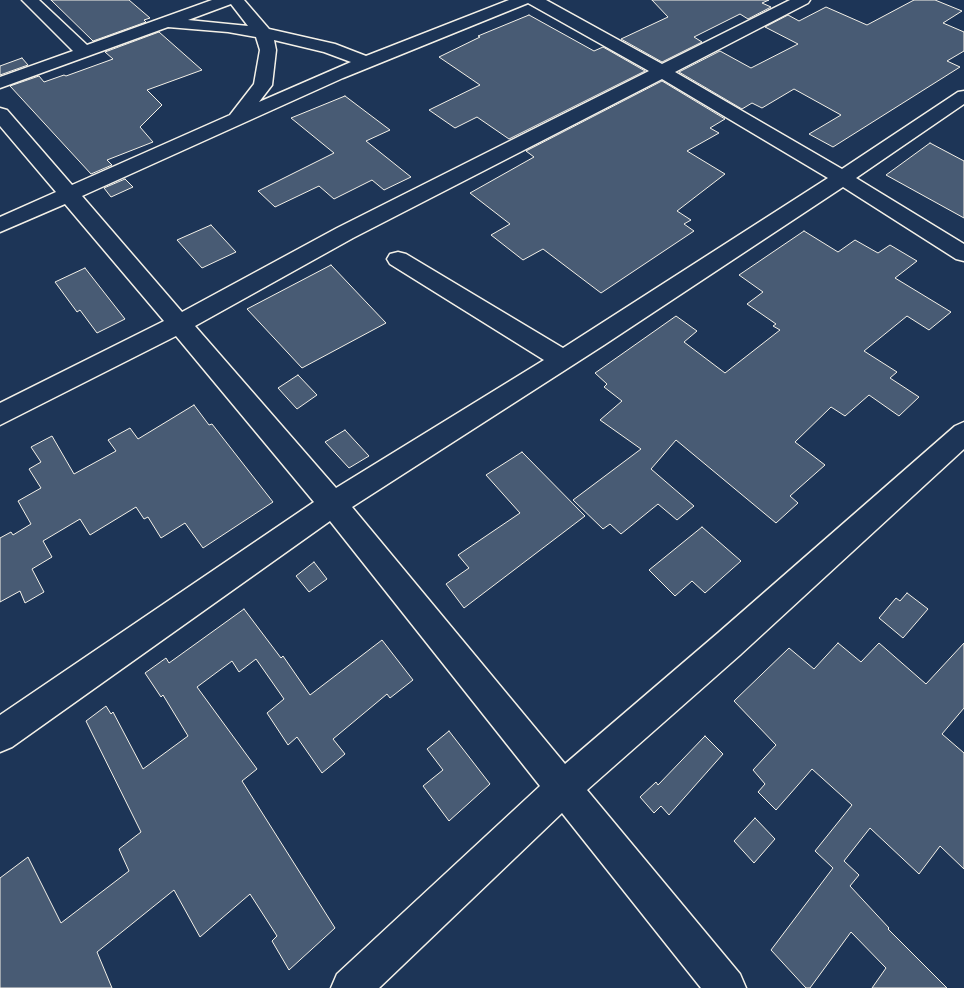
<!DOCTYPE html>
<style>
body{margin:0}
canvas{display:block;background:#1d3557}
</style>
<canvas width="964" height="988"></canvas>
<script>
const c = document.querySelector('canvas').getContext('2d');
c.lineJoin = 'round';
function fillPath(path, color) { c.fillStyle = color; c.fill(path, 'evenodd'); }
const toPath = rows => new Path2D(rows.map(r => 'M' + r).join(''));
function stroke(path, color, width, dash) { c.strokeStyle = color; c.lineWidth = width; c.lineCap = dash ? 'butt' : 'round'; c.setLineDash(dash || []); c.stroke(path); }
const building = toPath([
 [51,0,129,0,150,18,144,20,146,22,93,41,51,0],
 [652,0,769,0,762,3,771,7,748,19,740,14,694,37,702,42,662,62,621,39,668,17,652,0],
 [914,0,935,0,962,11,943,23,964,32,964,51,947,61,960,67,833,147,809,134,841,115,794,89,762,108,752,103,742,109,679,72,720,51,751,68,798,44,765,27,788,15,799,21,826,7,867,25,914,0],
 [529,15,594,51,603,47,645,71,509,139,477,117,455,128,429,110,480,85,439,57,480,37,478,36,529,15],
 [159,32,202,70,147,90,162,105,140,127,153,142,107,160,112,165,91,174,10,86,39,76,44,82,64,75,66,76,113,59,105,52,159,32],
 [22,58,28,65,0,75,0,66,22,58],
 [662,81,725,119,710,128,719,133,687,151,725,174,677,211,691,220,684,224,694,231,601,293,543,249,523,260,491,235,510,224,470,193,534,157,526,151,662,81],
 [345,96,390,130,366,141,411,177,384,190,372,180,334,199,319,186,275,207,258,191,334,153,291,118,345,96],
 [930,143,964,161,964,218,886,175,930,143],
 [125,179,133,187,111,197,104,188,125,179],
 [211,225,236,252,202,268,177,240,211,225],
 [804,231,838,252,855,240,878,253,890,245,917,261,895,278,951,312,929,330,907,316,864,351,897,372,890,378,919,397,899,416,869,395,845,416,831,407,795,442,825,465,790,496,798,503,776,523,676,440,651,469,694,506,677,520,658,504,621,534,610,524,603,529,573,500,641,449,600,420,622,401,604,387,607,384,595,373,676,316,697,331,684,342,725,373,780,330,773,326,776,324,747,304,763,292,739,275,804,231],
 [331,265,386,323,302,368,247,309,331,265],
 [85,268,125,319,97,333,80,310,77,312,55,282,85,268],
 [298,375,317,395,297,409,278,388,298,375],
 [194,405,209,425,212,424,273,502,203,548,185,523,161,538,148,517,144,519,136,507,90,535,80,519,43,541,52,557,32,569,44,592,25,603,20,591,0,602,0,538,11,532,13,535,31,524,18,501,41,488,29,469,41,462,31,447,52,436,74,474,116,451,108,440,130,428,138,439,194,405],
 [345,430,369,456,349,468,325,442,345,430],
 [522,452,585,516,464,608,446,584,469,568,458,555,520,513,486,475,522,452],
 [702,527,741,561,705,593,692,581,675,596,649,570,702,527],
 [314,562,327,579,309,592,296,576,314,562],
 [907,593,928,609,903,638,879,618,896,598,900,601,907,593],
 [244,609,281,658,283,656,310,695,382,640,413,680,390,698,387,694,333,739,345,754,322,773,297,737,288,745,267,713,284,699,256,659,239,672,232,661,197,687,257,769,242,781,335,928,289,970,272,941,277,936,250,894,200,937,174,890,97,952,112,988,0,988,0,878,28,857,61,923,129,871,119,849,141,832,86,721,106,706,111,714,113,712,143,769,188,736,163,695,161,697,145,673,166,658,169,663,244,609],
 [838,643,861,662,879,643,926,684,964,643,964,708,942,734,964,753,964,869,940,846,919,874,870,828,844,861,859,875,850,886,889,928,888,929,947,988,872,988,886,968,851,932,810,988,806,988,771,950,833,868,815,851,852,805,812,769,776,810,758,792,765,784,753,770,776,745,734,701,789,648,814,669,838,643],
 [449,731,490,784,449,821,423,786,443,770,427,749,449,731],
 [705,736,723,754,669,815,661,806,654,813,640,797,656,782,658,785,705,736],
 [755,818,775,839,754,863,734,841,755,818]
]);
fillPath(building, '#485b74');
stroke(building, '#f4f1e8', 1);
const minor = toPath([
 [22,0,39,0,87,45,212,0,244,0,269,29,335,44,366,56,509,0,546,0,662,64,790,0,810,0,808,3,675,72,842,169,958,92,964,91,964,104,856,178,964,244,964,261,956,259,843,187,604,345,352,507,565,764,718,633,955,426,964,422,964,449,740,655,587,790,740,974,746,988,701,988,562,813,379,988,331,988,337,974,540,786,330,521,12,747,0,752,0,715,314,502,176,336,0,425,0,403,164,321,65,204,0,232,0,217,56,192,0,126,0,108,7,110,72,185,230,115,254,84,260,50,256,37,228,32,168,27,0,88,0,77,73,51,22,0],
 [528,3,649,71,337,228,182,312,82,196,343,78,528,3],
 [231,4,248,26,188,20,231,4],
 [274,40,324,52,351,62,259,102,272,85,276,50,274,40],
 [662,79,828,178,563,348,406,254,398,252,390,254,387,259,390,264,544,360,336,488,195,326,353,238,662,79]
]);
stroke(minor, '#f4f1e8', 3);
fillPath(minor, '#1d3557');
</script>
